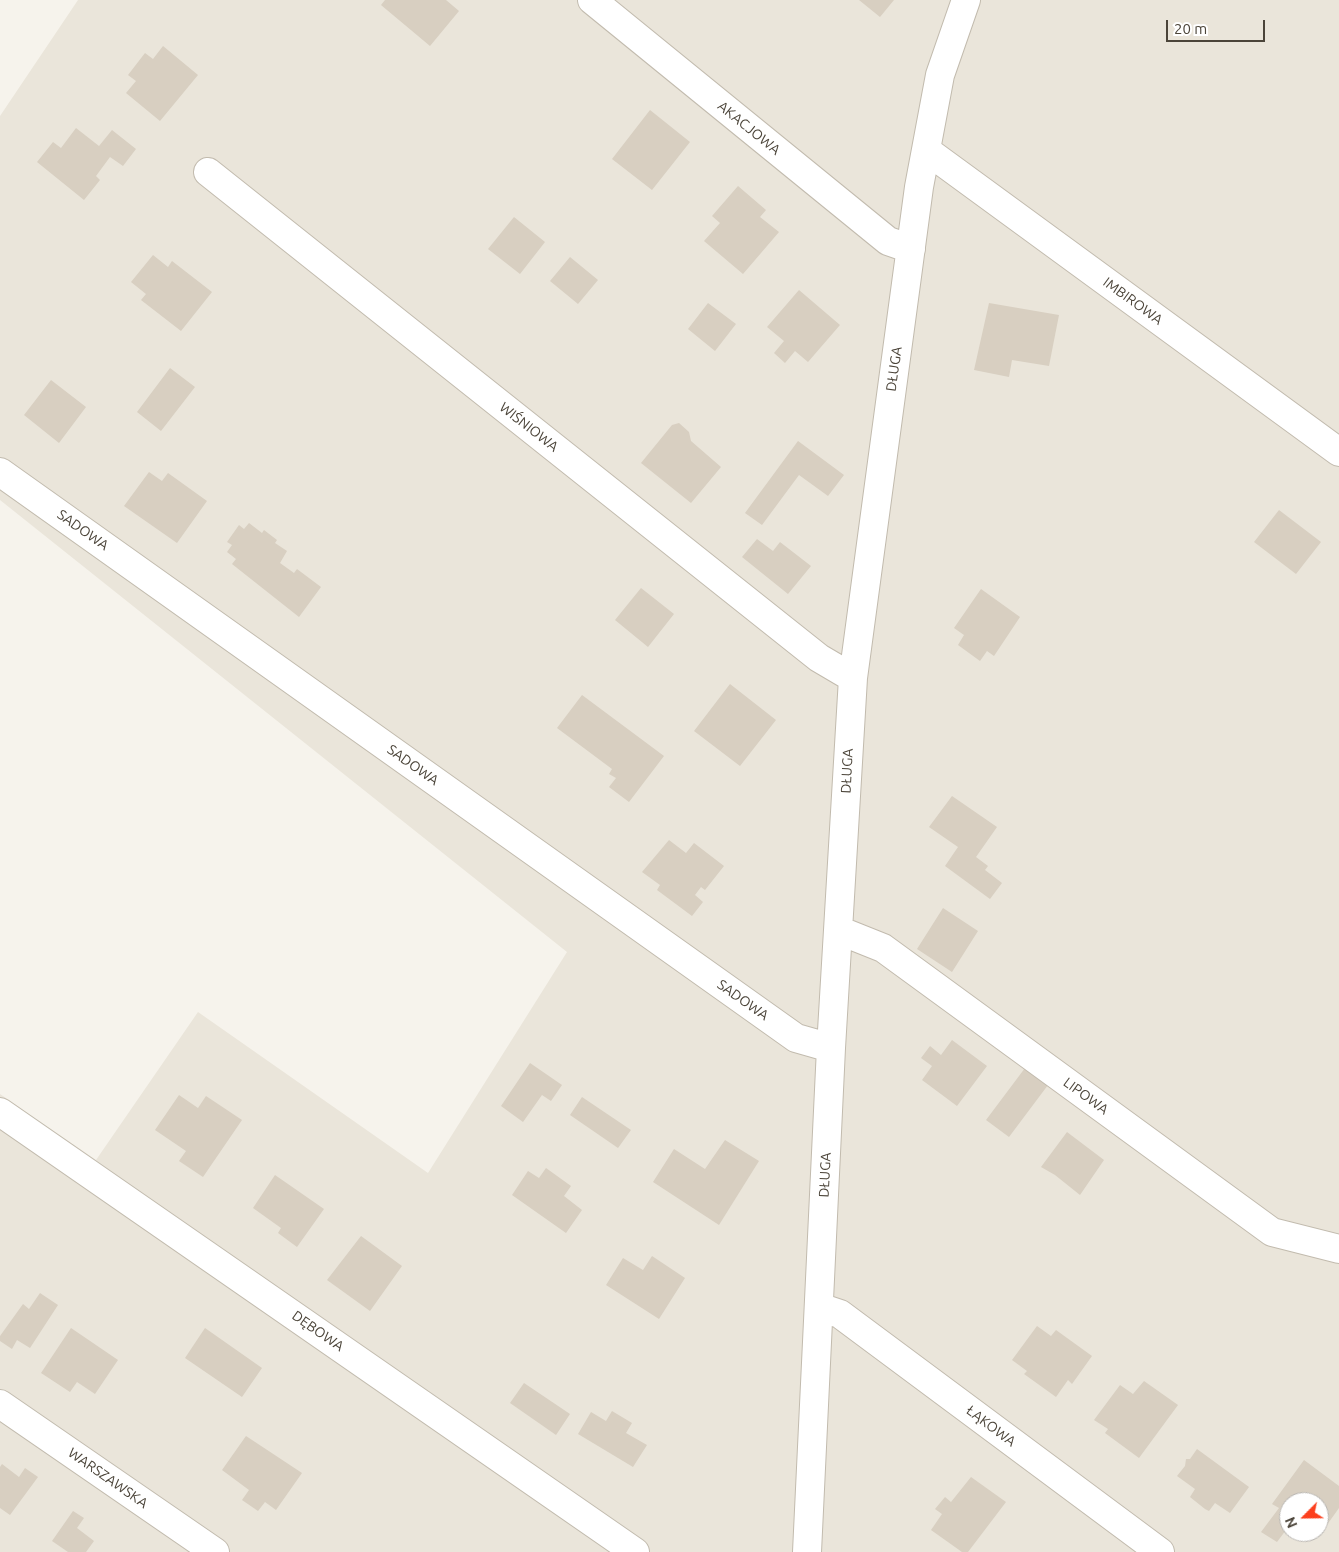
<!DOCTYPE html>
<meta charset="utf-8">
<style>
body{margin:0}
#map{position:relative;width:1339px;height:1552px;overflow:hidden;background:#f6f3ec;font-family:Ubuntu,sans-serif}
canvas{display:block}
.north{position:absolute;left:1279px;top:1492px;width:50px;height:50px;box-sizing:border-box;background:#fff;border:1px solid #b7b4b0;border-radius:50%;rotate:247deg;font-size:14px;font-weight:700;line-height:20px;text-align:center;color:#4b4439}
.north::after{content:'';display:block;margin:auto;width:18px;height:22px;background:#fc3f1d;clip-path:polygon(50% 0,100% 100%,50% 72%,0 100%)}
.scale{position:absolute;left:1166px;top:20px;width:99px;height:22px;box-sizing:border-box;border:2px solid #4b4439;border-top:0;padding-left:6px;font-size:15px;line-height:18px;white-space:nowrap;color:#4b4439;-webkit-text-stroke:4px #fff;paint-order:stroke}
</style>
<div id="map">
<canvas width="1339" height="1552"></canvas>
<div class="north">N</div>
<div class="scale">20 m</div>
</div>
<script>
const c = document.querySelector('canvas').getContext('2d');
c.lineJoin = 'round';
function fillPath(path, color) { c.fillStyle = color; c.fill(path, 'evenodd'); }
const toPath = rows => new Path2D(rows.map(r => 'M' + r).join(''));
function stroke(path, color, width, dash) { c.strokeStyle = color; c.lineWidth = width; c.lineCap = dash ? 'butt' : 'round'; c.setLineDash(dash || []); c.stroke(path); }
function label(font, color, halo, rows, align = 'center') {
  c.font = font + ' Ubuntu,sans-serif'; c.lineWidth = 4; c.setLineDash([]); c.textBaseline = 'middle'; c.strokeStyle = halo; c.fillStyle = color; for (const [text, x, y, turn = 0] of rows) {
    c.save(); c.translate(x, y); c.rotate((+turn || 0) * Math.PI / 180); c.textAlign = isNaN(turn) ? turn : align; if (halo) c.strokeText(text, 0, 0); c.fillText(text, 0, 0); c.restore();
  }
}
fillPath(toPath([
 [78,0,1339,0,1339,1552,0,1552,0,1094,96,1160,198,1012,428,1173,567,952,0,500,0,116],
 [1289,1502,1319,1502,1319,1532,1289,1532]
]), '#eae5da');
fillPath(toPath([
 [385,0,446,0,459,11,430,46,381,5],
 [859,0,894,0,880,17],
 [163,46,198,75,160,121,126,93,136,81,128,75,145,53,153,59],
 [650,110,690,142,652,190,612,159],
 [76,128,99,146,112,130,136,149,123,166,110,157,96,176,100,180,84,200,37,162,53,142,61,148],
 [738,186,766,210,760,217,779,232,743,274,704,241,720,223,712,216],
 [514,217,545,242,520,274,488,249],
 [153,255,168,267,172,261,212,292,181,331,141,300,146,294,131,282],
 [570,257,598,280,578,304,550,281],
 [799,290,840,325,808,362,795,351,785,363,774,353,784,341,767,327],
 [708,303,736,324,715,351,688,329],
 [989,303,1059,315,1049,366,1012,360,1009,377,974,370],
 [170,368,195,387,161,431,137,412],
 [51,380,86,407,59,443,24,415],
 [679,423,689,432,691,441,721,467,691,503,641,463,672,425],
 [798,441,844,475,828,496,799,475,762,525,745,513],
 [149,472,162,481,168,473,207,501,177,543,124,506],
 [1279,510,1321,542,1296,574,1254,542],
 [249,523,262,533,264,530,277,540,275,543,287,551,280,563,294,573,297,569,321,587,299,617,232,564,236,559,227,552,232,545,227,542,239,525,244,529],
 [757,539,773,551,780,542,811,566,788,594,742,557],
 [641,588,674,614,648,647,615,620],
 [981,589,1020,617,994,656,987,651,980,661,958,645,964,635,954,628],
 [730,684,776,720,740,766,694,731],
 [582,695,664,756,629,802,609,787,616,778,609,774,612,769,557,728],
 [952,796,997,827,976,857,988,866,985,870,1002,883,990,899,945,866,958,847,929,827],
 [669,840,686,853,694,843,724,866,705,890,701,887,695,895,703,902,692,916,657,890,660,885,642,872],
 [943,908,978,931,952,972,917,949],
 [952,1040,987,1066,957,1106,922,1080,932,1066,921,1058,930,1046,941,1055],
 [530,1063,562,1085,551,1101,542,1095,523,1122,501,1106],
 [1025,1068,1048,1085,1009,1137,986,1120],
 [179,1095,198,1108,206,1096,242,1120,203,1177,179,1161,186,1151,155,1130],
 [582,1097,631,1130,618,1148,570,1115],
 [1067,1132,1104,1160,1080,1195,1055,1175,1041,1167],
 [725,1140,759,1161,719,1225,653,1182,674,1149,705,1169],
 [546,1168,571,1186,564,1196,582,1210,566,1233,512,1195,528,1171,539,1178],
 [275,1175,324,1209,297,1247,278,1233,281,1228,253,1208],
 [361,1236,402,1266,370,1311,327,1280],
 [652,1256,685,1278,659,1319,606,1285,623,1258,643,1270],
 [40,1293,58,1305,30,1348,17,1340,12,1349,0,1341,0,1336,23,1304,29,1309],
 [1037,1326,1051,1336,1056,1330,1092,1356,1072,1384,1068,1380,1056,1397,1024,1374,1027,1371,1012,1360],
 [71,1328,118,1360,95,1394,77,1382,70,1392,41,1373],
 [205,1328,262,1368,242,1397,185,1358],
 [1144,1381,1178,1405,1139,1458,1105,1433,1108,1429,1094,1420,1120,1385,1133,1394],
 [524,1383,570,1414,556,1435,510,1403],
 [612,1411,632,1423,626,1433,647,1445,633,1467,578,1434,591,1412,606,1421],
 [246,1436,302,1473,276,1510,265,1502,258,1511,242,1500,249,1490,222,1470],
 [1197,1449,1249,1487,1230,1513,1215,1503,1209,1511,1205,1509,1190,1497,1195,1489,1177,1476,1185,1466,1186,1459,1190,1459],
 [1304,1460,1339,1486,1339,1508,1319,1536,1313,1532,1319,1532,1319,1502,1289,1502,1289,1526,1277,1542,1261,1532,1279,1508,1272,1504],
 [2,1464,19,1477,25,1468,38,1477,10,1515,0,1508,0,1467],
 [971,1477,1006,1502,968,1552,962,1552,931,1530,942,1514,935,1509,945,1497,951,1502],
 [73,1511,84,1518,77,1528,94,1541,86,1552,68,1552,52,1541]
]), '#d8cfc1');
const minor = toPath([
 [592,0,888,241,911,249],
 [926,150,1339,452],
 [208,172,819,658,853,678],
 [0,472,796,1038,831,1048],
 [838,930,883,948,1272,1232,1339,1249],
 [0,1112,635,1552],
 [819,1307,840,1314,1160,1552],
 [0,1404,215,1552],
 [807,1552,831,1048,853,678,919,187,940,75,966,0]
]);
stroke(minor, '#c2bbae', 30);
stroke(minor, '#fff', 28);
label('14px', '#4b4439', '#fff', [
 ["AKACJOWA",749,128,39],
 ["IMBIROWA",1133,301,36],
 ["DŁUGA",894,369,-82],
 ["WIŚNIOWA",529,427,38],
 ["SADOWA",83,530,35],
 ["SADOWA",413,765,35],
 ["DŁUGA",847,771,-87],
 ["SADOWA",743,1000,35],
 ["LIPOWA",1086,1096,36],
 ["DŁUGA",825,1175,-87],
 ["DĘBOWA",318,1331,35],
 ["ŁĄKOWA",991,1426,37],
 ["WARSZAWSKA",108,1478,35]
]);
</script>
